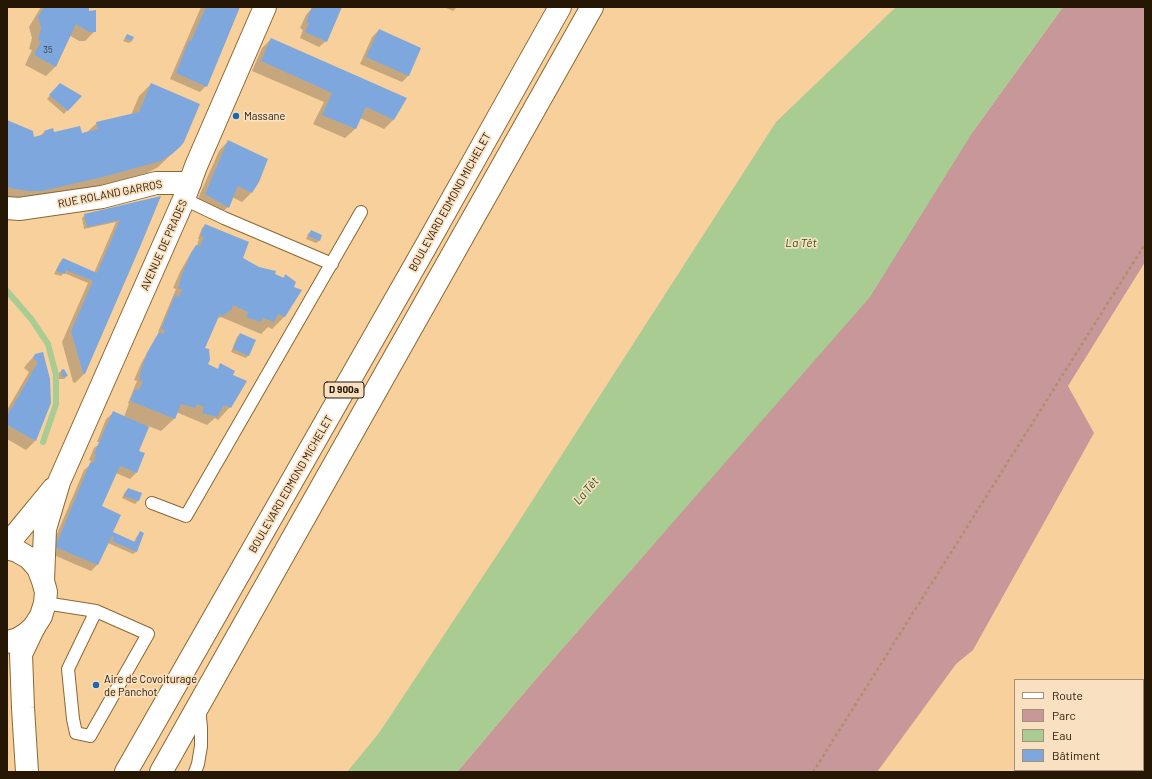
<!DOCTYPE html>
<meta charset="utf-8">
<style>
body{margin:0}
#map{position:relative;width:1152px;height:779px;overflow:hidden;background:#f8d09b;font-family:Barlow,sans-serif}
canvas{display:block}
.frame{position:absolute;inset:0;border:8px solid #251703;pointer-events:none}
.legend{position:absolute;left:1014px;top:679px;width:130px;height:92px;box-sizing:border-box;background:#f9e0c1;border:1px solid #a49075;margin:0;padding:5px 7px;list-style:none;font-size:12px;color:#251703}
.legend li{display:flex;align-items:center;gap:8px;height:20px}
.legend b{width:20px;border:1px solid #a49075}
</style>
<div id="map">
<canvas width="1152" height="779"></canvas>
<div class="frame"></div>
<ul class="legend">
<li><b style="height:5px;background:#fff"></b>Route</li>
<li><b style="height:11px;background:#c7979a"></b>Parc</li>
<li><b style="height:11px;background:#a8cc92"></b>Eau</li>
<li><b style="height:11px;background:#7ea8dd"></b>Bâtiment</li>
</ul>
</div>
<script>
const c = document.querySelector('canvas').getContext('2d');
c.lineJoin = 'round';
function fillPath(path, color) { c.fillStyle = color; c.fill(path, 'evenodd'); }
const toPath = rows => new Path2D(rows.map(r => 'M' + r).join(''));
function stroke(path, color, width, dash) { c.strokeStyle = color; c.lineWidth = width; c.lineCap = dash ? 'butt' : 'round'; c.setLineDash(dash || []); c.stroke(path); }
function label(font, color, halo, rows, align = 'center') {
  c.font = font + ' Barlow,sans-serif'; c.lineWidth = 3.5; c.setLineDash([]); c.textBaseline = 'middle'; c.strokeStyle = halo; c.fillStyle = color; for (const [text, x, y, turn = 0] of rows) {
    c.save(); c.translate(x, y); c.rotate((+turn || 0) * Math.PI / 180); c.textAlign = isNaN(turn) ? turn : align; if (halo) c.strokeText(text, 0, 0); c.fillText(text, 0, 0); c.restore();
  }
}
fillPath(toPath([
 [1063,7,1145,7,1145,262,1068,386,1094,433,973,650,956,664,877,772,457,772,535,680,650,548,974,130]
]), '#c7979a');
fillPath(toPath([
 [896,7,1063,7,974,130,870,297,535,680,457,772,347,772,379,733,505,543,776,122]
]), '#a8cc92');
fillPath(toPath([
 [41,7,88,7,95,31,85,41,79,41,69,35,55,67,46,76,25,65,32,50,29,49,32,38,29,27],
 [201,7,239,7,206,86,200,92,170,79],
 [313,7,340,7,326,41,319,47,300,38,303,30,300,28,306,15],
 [444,7,457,7,453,11],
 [379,30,420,49,408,76,402,82,360,64,372,37],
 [127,35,132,41,129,43,123,41],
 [271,39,394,119,384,129,360,118,355,129,345,138,313,124,324,102,252,71,262,48],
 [60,84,80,96,64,114,47,99],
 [151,84,179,147,158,167,147,173,89,189,7,202,7,121,33,138,39,137,44,132,52,129,54,133,81,134,87,132,97,123,131,115,139,96],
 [228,141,251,193,242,202,232,197,228,207,218,216,196,203,219,151],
 [160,197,84,374,75,383,73,382,62,342,88,283,64,273,61,276,54,274,60,262,63,259,94,273,116,222,84,229,82,218,85,215],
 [205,225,240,262,259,268,283,278,285,276,285,316,272,329,268,327,261,334,221,317,220,318,217,317,202,353,207,365,217,373,220,366,219,366,221,364,232,376,230,407,218,420,215,418,207,425,176,412,174,419,161,431,148,426,138,452,143,454,136,473,130,479,116,473,101,507,112,532,134,542,137,536,140,533,143,534,136,552,133,554,108,543,97,565,91,571,49,553,84,470,89,466,91,461,89,460,94,448,98,445,99,442,97,442,106,419,113,413,124,417,129,404,128,403,137,381,134,380,141,364,156,337,160,332,158,332,176,289,173,288,180,272,192,251,197,246,199,239,198,239,202,228],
 [311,231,321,235,319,241,316,243,306,239,308,234],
 [240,334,249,355,246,358,231,352,237,337],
 [42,354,50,403,35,441,26,450,7,439,7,410,29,372,24,368,26,365,35,355],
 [61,371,67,376,64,379,59,379,58,374],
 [128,489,140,494,138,501,135,504,122,498,125,492]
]), '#0003');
stroke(toPath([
 [7,291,32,320,48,344,56,375,56,404,43,442]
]), '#a8cc92', 6);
fillPath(toPath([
 [44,7,89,7,89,11,96,10,96,32,89,32,76,24,56,67,34,55,41,41,38,40,41,28,38,17],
 [206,7,240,7,207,87,176,73,189,40,191,41],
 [312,7,315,9,316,7,342,7,327,42,305,32,309,23,306,22],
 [379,29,421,48,409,76,366,57],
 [127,34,134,37,132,41,125,38],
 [271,38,407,98,394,120,366,107,356,129,322,115,332,93,261,61],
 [60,83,82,96,68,111,49,95],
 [151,83,200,104,184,142,180,147,172,154,161,161,103,177,42,191,29,191,15,189,7,187,7,120,33,131,34,137,45,134,44,131,53,128,54,132,80,126,82,133,98,129,96,122,139,112],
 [228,140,268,159,259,182,252,193,238,186,229,208,205,194],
 [161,196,140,247,85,374,83,373,71,331,93,281,66,270,65,274,56,271,63,258,97,273,120,220,87,227,84,214],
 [205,224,249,242,243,258,259,267,276,271,275,274,284,278,285,274,296,282,294,287,302,290,285,317,278,314,274,322,263,318,261,322,246,317,248,312,233,305,232,309,223,316,220,314,205,348,209,349,210,360,208,364,218,369,220,363,235,371,233,375,247,381,231,408,224,405,217,417,202,413,204,407,197,404,195,408,181,404,175,419,130,401,135,389,139,390,143,381,139,380,141,370,147,353,159,332,163,334,165,330,161,329,175,295,179,297,182,290,178,288,182,274,191,253,196,245,200,246,204,237,200,236],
 [311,230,322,235,320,241,308,236],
 [240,333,256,340,249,356,233,349],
 [43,352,50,379,51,403,36,441,7,425,7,416,38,362,33,358,35,354],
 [64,369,68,376,62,377,61,370],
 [113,411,149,427,139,451,145,453,137,473,120,466,102,506,121,515,113,532,135,542,140,531,144,533,137,552,112,541,114,537,112,536,98,565,55,547,90,463,93,463,96,455,94,454],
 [128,488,142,493,139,501,124,496]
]), '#7ea8dd');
const service = toPath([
 [184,199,224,218,332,264],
 [152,503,186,516,361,212],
 [45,603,96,611,148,634,90,736,76,733,73,719,68,669,96,611],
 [195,772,198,764,201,746,201,727,199,708]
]);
const minor = toPath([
 [7,208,19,209,102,197,156,183,190,183]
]);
const secondary = toPath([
 [7,545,53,489],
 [7,548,17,551,29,558,38,568,43,581,46,592,45,603,41,616,34,627,26,634,18,639,7,642],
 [43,581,45,529,59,482,184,199,196,166,265,7]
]);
const trunk = toPath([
 [27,772,23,708,21,654,34,627],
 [126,772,426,246,560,7],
 [161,772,592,7]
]);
stroke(service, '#8b6734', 14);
stroke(minor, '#8b6734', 24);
stroke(secondary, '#8b6734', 24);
stroke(trunk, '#8b6734', 24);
stroke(toPath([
 [813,772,1145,244]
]), '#af9067', 2.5, [3, 3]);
stroke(service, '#fff', 12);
stroke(minor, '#fff', 22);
stroke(secondary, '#fff', 22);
stroke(trunk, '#fff', 22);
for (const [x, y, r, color] of [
 [236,116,4,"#1d66b6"],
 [96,685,4,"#1d66b6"]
]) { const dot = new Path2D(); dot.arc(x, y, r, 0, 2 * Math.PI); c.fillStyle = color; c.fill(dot); stroke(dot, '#f9e0c1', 1.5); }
label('9px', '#3b3b3a', null, [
 ["35",48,50]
]);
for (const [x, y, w] of [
 [344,390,40]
]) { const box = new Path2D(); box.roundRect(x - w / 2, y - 8, w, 16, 3); c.fillStyle = '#f9e0c1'; c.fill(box); stroke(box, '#251703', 1); }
label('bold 10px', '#251703', null, [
 ["D 900a",344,390]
]);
label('11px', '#251703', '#f9e0c1', [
 ["Massane",244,116],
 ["Aire de Covoiturage",104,679],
 ["de Panchot",104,692]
], 'left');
label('11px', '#251703', '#f9e0c1', [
 ["RUE ROLAND GARROS",110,194,-11],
 ["BOULEVARD EDMOND MICHELET",450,202,-61],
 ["AVENUE DE PRADES",164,245,-66],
 ["BOULEVARD EDMOND MICHELET",291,484,-60]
]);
label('italic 12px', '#2f5115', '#f9e0c1', [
 ["La Têt",801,243],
 ["La Têt",586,491,-50]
]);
</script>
